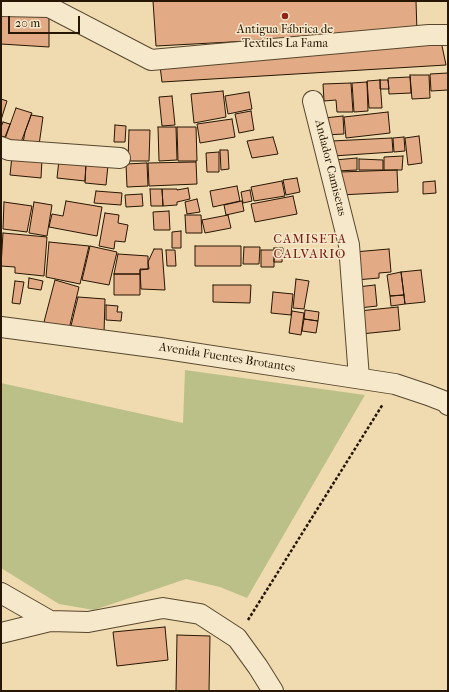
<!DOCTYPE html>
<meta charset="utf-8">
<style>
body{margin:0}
#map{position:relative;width:449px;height:692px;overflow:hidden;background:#efdbaf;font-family:"IM FELL French Canon",serif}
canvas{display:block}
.frame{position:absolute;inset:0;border:2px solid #261602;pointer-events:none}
.scale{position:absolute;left:8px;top:16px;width:72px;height:18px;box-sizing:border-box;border:2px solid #261602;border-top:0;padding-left:5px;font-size:12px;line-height:14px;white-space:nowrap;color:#261602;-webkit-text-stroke:3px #f5e8cb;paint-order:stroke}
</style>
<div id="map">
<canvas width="449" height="692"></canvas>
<div class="frame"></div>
<div class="scale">20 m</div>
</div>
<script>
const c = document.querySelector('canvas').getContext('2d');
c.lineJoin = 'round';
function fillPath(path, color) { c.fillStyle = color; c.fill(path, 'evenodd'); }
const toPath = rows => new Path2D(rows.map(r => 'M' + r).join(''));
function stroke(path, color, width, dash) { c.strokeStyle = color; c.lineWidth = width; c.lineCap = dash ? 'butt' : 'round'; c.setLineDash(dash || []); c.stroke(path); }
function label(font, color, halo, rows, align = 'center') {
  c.font = font + ' "IM FELL French Canon",serif'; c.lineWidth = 3; c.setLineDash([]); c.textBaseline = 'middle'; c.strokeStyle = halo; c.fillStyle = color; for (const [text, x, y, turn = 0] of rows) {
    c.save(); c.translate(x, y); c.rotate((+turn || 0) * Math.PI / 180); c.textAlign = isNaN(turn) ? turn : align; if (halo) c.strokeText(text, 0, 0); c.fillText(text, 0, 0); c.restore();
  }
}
fillPath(toPath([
 [185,370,365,395,247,598,220,587,186,579,94,610,59,604,1,568,1,383,183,423]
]), '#bbc089');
const building = toPath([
 [153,1,416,1,417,32,156,46,153,1],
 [1,15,49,17,49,47,1,44,1,15],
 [441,41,446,65,162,82,160,66,441,41],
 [448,73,448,90,431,91,430,74,448,73],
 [410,75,429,75,430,98,412,99,410,75],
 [410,77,411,93,389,94,388,78,410,77],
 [380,80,388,80,389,89,380,89,380,80],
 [380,80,382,108,369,108,367,81,380,80],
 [367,82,368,111,354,112,352,83,367,82],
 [351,83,353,112,337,112,336,100,324,101,323,84,351,83],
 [223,91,226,117,194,123,191,94,223,91],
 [249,92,252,109,228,114,225,96,249,92],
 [172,96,175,125,162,126,159,97,172,96],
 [1,99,7,101,1,120,1,99],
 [16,108,32,113,20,145,5,139,16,108],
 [251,111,254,130,239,133,235,114,251,111],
 [388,112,390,133,346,138,344,117,388,112],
 [31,115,43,117,39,145,23,143,25,132,31,115],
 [343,116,344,134,325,135,324,118,343,116],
 [232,119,235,137,200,143,197,124,232,119],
 [3,122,10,124,5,137,1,136,1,127,3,122],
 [115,125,126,126,125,142,114,142,115,125],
 [158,127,176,127,177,160,159,161,158,127],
 [177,127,196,127,197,161,178,161,177,127],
 [129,130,150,130,149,161,128,161,129,130],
 [419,136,422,163,408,165,405,138,419,136],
 [273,137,278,154,252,158,247,141,273,137],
 [404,137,405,151,394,152,393,138,404,137],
 [392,138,393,152,333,156,332,141,392,138],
 [220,150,228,150,229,169,221,170,220,150],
 [219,152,219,172,207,172,206,153,219,152],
 [12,156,42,159,41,178,10,175,12,156],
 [403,156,402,170,384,170,384,157,403,156],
 [357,158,357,170,336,171,335,160,357,158],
 [359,159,383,160,383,170,359,170,359,159],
 [59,160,86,162,85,181,57,178,59,160],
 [196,162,197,184,149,186,148,163,196,162],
 [86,163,108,165,106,185,85,183,86,163],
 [147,163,148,186,127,187,126,164,147,163],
 [397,170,398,192,340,195,340,172,397,170],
 [297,178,300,192,286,195,283,180,297,178],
 [282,181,285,196,254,201,251,187,282,181],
 [435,181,436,193,423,194,423,182,435,181],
 [237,186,240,201,213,207,210,191,237,186],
 [188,188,190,199,177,202,177,205,163,206,162,189,177,189,177,190,188,188],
 [150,189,162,189,163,206,151,206,150,189],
 [250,190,252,201,243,203,241,192,250,190],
 [96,191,122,193,121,205,94,203,96,191],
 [142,194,143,206,126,207,125,195,142,194],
 [293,196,297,214,255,222,251,204,293,196],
 [197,199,200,212,187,214,185,202,197,199],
 [66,201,102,207,97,236,49,227,52,214,63,216,66,201],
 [242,201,244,211,226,215,224,205,242,201],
 [4,202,32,206,27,232,3,229,4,202],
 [34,202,52,205,47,236,29,233,34,202],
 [169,211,170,230,154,230,153,212,169,211],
 [105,213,119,215,118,223,128,225,125,242,115,241,114,249,99,246,105,213],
 [185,215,201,215,202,233,186,233,185,215],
 [228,215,231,228,205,233,202,220,228,215],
 [181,231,181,248,172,248,172,232,181,231],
 [3,233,47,237,44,276,15,273,15,267,1,266,3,233],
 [49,242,89,246,80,284,46,277,49,242],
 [90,246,117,252,109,285,82,280,90,246],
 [195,246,241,246,241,266,195,266,195,246],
 [244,247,260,247,259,264,243,264,244,247],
 [274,248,283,248,282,262,274,262,274,248],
 [154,249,162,249,165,290,141,289,140,270,149,269,148,262,154,249],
 [389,249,391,272,379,273,379,278,356,280,354,252,389,249],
 [166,250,175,250,176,266,167,266,166,250],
 [261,250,274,250,274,267,261,267,261,250],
 [118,254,148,256,148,269,140,269,140,274,114,274,118,254],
 [421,270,425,302,405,304,401,272,421,270],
 [401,272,404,295,390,296,387,275,401,272],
 [114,274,140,274,140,295,114,295,114,274],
 [29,278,43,281,41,290,28,288,29,278],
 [296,279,309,281,304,309,293,308,296,279],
 [55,280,79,287,69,329,44,322,55,280],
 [15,281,24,282,20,304,12,303,15,281],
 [213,285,251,285,250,303,213,302,213,285],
 [375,285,377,306,359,308,357,287,375,285],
 [273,292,293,294,291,315,271,313,273,292],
 [404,295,405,304,391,306,390,296,404,295],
 [78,297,105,299,104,334,70,330,78,297],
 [106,305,118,306,117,312,122,312,121,321,106,320,106,305],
 [398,307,400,330,361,334,359,311,398,307],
 [305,310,319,312,318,321,304,319,305,310],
 [292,311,304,313,301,335,289,333,292,311],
 [304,319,318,321,316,333,302,331,304,319],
 [165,627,168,660,117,666,113,632,165,627],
 [177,635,210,636,209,691,176,691,177,635]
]);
fillPath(building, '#e3aa86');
stroke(building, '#261602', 1);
const street = toPath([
 [1,6,49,7,151,60,429,35,448,35],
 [313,101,349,245,359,378],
 [1,147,9,150,120,158],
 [1,327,160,348,395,384,428,395,446,402,448,405],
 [1,593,50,621,88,622,163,608,200,614,237,638,258,667,273,691],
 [1,633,50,621]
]);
stroke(street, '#58472d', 22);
stroke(toPath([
 [248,620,383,404]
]), '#261602', 2.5, [3, 2]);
stroke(street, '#f5e8cb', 20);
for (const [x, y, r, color] of [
 [285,16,4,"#8f2418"]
]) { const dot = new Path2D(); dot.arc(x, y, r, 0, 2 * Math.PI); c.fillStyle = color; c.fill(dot); stroke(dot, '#f5e8cb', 1.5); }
label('12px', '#261602', '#f5e8cb', [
 ["Antigua Fábrica de",285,30],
 ["Textiles La Fama",285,44]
]);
label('12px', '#261602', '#f5e8cb', [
 ["Andador Camisetas",330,168,76],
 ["Avenida Fuentes Brotantes",227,358,9]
]);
c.letterSpacing = '1px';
label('13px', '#7a1f14', '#f5e8cb', [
 ["CAMISETA",310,240],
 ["CALVARIO",310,255]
]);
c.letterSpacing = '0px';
</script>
